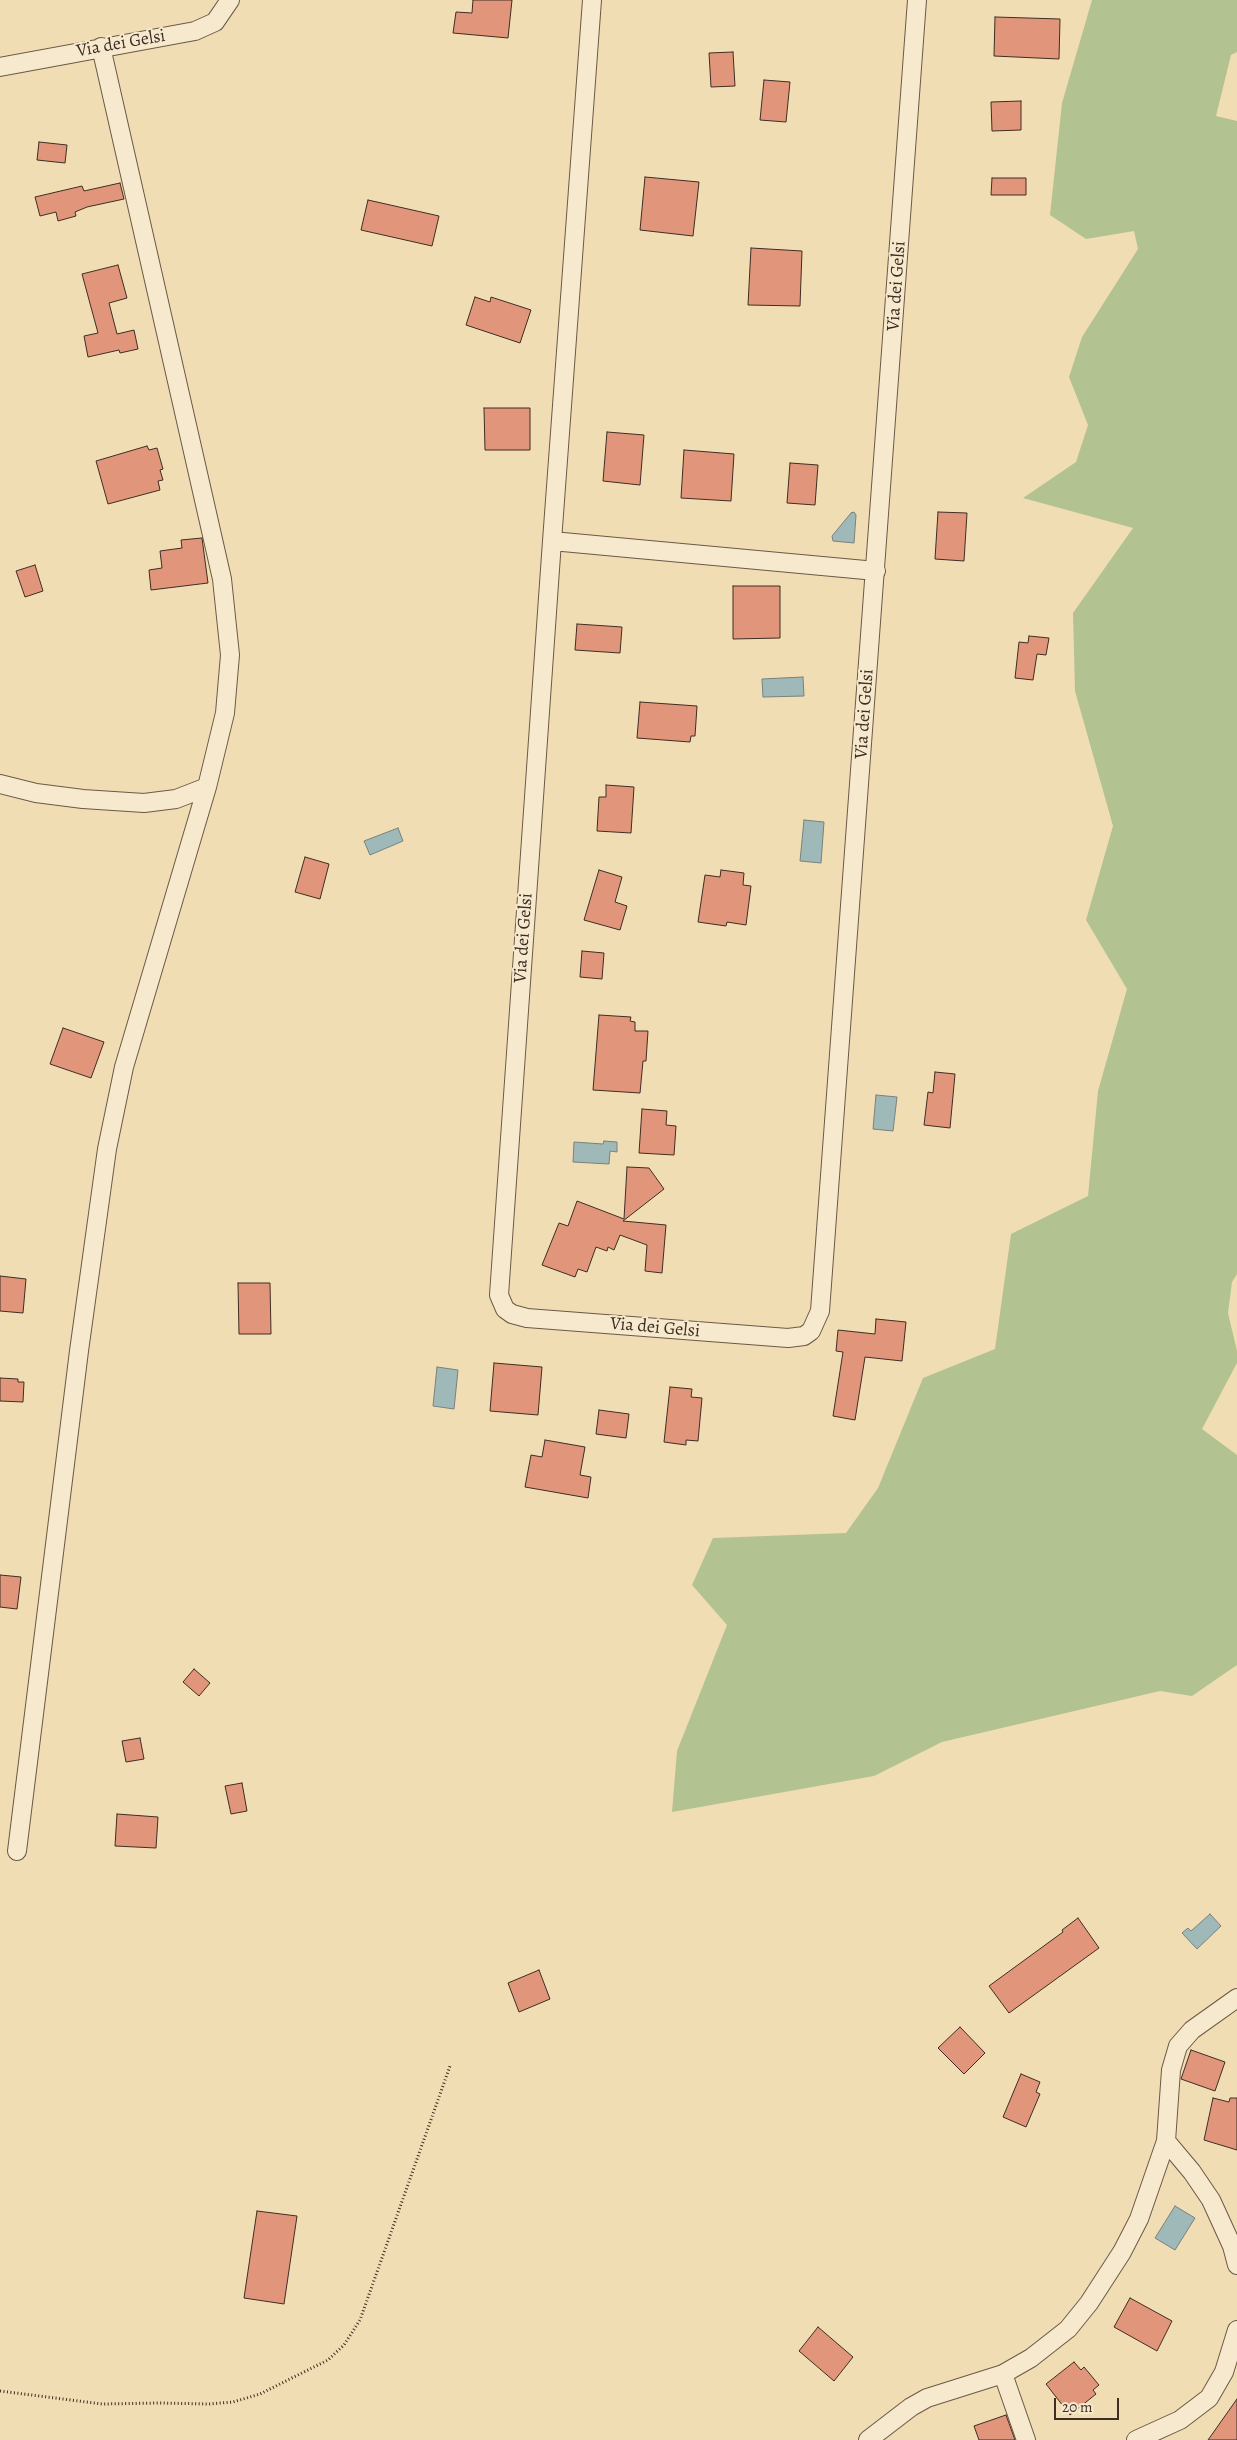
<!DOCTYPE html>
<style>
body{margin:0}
#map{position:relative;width:1237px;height:2440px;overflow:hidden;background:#f1ddb3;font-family:Alegreya,serif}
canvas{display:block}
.scale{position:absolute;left:1054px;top:2398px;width:65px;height:22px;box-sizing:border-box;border:2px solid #3e2d23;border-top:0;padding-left:6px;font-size:15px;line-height:18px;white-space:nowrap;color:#3e2d23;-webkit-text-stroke:4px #f6e9ce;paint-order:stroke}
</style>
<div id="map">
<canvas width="1237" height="2440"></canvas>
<div class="scale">20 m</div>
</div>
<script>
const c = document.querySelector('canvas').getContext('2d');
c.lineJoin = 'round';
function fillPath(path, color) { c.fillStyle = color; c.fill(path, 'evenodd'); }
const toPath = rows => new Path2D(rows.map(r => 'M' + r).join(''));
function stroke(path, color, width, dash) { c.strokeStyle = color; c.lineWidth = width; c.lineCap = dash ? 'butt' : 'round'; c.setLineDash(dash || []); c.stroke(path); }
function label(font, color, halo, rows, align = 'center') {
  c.font = font + ' Alegreya,serif'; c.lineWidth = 4; c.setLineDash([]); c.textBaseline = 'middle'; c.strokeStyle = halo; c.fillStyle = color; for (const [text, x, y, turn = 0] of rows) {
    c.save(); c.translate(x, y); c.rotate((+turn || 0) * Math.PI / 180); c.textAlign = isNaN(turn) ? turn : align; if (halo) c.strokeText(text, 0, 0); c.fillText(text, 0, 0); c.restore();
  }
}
fillPath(toPath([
 [1092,0,1237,0,1237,52,1231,55,1216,116,1237,121,1237,1274,1232,1282,1228,1313,1237,1351,1237,1363,1202,1429,1237,1455,1237,1665,1192,1696,1160,1691,942,1742,874,1776,672,1812,677,1751,727,1625,692,1585,713,1538,846,1533,878,1488,923,1378,995,1349,1011,1234,1088,1196,1098,1091,1127,989,1086,920,1113,826,1075,691,1073,613,1133,528,1023,498,1076,462,1088,425,1069,377,1082,337,1138,249,1134,231,1086,239,1050,215,1062,103]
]), '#b3c291');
const water = toPath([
 [851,513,854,512,856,515,854,543,833,541,832,536,851,513],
 [803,677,804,696,763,697,762,679,803,677],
 [804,820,824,822,821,863,800,861,804,820],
 [398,828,403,841,370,855,364,841,398,828],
 [876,1095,897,1097,893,1131,873,1129,876,1095],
 [604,1141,617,1142,617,1152,610,1151,609,1164,573,1162,574,1142,603,1144,604,1141],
 [437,1367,458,1370,454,1409,433,1406,437,1367],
 [1210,1914,1221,1926,1197,1949,1182,1933,1188,1928,1191,1931,1210,1914],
 [1175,2206,1195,2218,1175,2250,1155,2238,1175,2206]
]);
fillPath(water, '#9fb9b8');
stroke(water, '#78817c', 1);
const building = toPath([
 [473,0,512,0,508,38,453,33,456,12,472,13,473,0],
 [995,17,1060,19,1059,59,994,56,995,17],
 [733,52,735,86,711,87,709,53,733,52],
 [764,80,790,82,786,122,760,120,764,80],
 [1021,101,1021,130,992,131,991,102,1021,101],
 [39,142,67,145,65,163,37,160,39,142],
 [645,177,699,182,693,236,640,230,645,177],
 [992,178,1026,178,1026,195,991,195,992,178],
 [120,183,124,199,87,207,75,212,76,216,58,221,56,212,40,216,35,197,82,186,84,191,120,183],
 [368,200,439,216,432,246,361,230,368,200],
 [751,248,802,251,800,306,748,305,751,248],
 [118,265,127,298,109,303,117,334,134,330,138,349,120,353,119,350,88,357,84,336,98,333,82,274,118,265],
 [475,297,490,302,491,297,531,310,520,343,466,325,475,297],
 [484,408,530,408,530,450,485,450,484,408],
 [607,432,644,435,640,485,603,481,607,432],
 [147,446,149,450,157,448,163,469,160,470,163,480,158,481,160,490,108,504,96,461,147,446],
 [684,450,734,454,731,501,681,498,684,450],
 [790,463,818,465,815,505,787,503,790,463],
 [938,512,967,513,964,561,935,559,938,512],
 [202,538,208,583,151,590,149,570,162,568,160,551,182,548,181,540,202,538],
 [35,565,43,591,25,597,16,571,35,565],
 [733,586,780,586,780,638,733,639,733,586],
 [577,624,622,627,620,653,575,650,577,624],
 [1029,636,1049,638,1046,655,1037,654,1033,680,1015,678,1019,642,1028,643,1029,636],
 [640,702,697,706,695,736,691,736,690,742,637,738,640,702],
 [606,785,634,787,631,833,597,831,599,797,606,797,606,785],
 [305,857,329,864,320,899,295,892,305,857],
 [599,870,622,877,615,902,627,906,620,930,584,920,599,870],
 [721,870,744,873,743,885,751,886,746,925,727,922,726,926,698,922,705,875,720,877,721,870],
 [582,951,604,953,602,979,580,977,582,951],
 [599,1015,631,1017,630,1021,635,1022,635,1031,648,1031,646,1061,643,1061,640,1093,593,1090,599,1015],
 [63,1028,104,1042,91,1078,50,1064,63,1028],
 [935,1072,955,1074,950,1128,924,1125,928,1092,933,1093,935,1072],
 [642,1109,667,1111,666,1125,676,1126,674,1155,639,1153,642,1109],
 [627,1167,649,1168,664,1189,623,1221,666,1225,662,1273,645,1271,647,1245,620,1235,614,1250,608,1247,607,1251,596,1247,587,1272,578,1269,575,1277,542,1265,559,1223,568,1226,577,1201,624,1219,627,1167],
 [0,1276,26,1279,23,1313,0,1311,0,1276],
 [238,1283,270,1283,271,1334,239,1334,238,1283],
 [876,1319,906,1322,902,1361,865,1357,855,1420,833,1416,843,1352,836,1351,838,1330,875,1334,876,1319],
 [494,1363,542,1367,538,1415,490,1411,494,1363],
 [0,1378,18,1379,18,1382,24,1382,23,1402,0,1401,0,1378],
 [670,1387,692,1389,691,1397,702,1398,698,1441,686,1440,686,1445,664,1442,670,1387],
 [599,1410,629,1414,626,1438,596,1434,599,1410],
 [545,1440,585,1447,580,1475,591,1477,588,1498,525,1487,531,1455,542,1457,545,1440],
 [0,1575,21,1577,17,1609,0,1607,0,1575],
 [194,1669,210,1683,199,1696,183,1682,194,1669],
 [140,1738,144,1759,126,1762,122,1741,140,1738],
 [242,1783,247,1811,231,1814,225,1786,242,1783],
 [117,1814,158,1817,156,1848,115,1846,117,1814],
 [1078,1918,1099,1948,1009,2013,989,1986,1063,1932,1062,1930,1078,1918],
 [539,1970,550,1999,519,2012,508,1983,539,1970],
 [960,2027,985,2053,964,2074,938,2048,960,2027],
 [1191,2050,1225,2062,1215,2091,1181,2079,1191,2050],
 [1021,2074,1040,2082,1036,2092,1040,2094,1026,2127,1003,2117,1021,2074],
 [1213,2098,1229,2102,1230,2098,1237,2098,1237,2150,1204,2140,1213,2098],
 [257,2211,297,2216,284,2304,244,2298,257,2211],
 [1130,2298,1172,2321,1157,2351,1114,2327,1130,2298],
 [818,2327,853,2357,834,2381,799,2351,818,2327],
 [1074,2362,1081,2370,1084,2367,1099,2385,1093,2390,1096,2394,1070,2415,1046,2384,1074,2362],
 [1237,2399,1237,2440,1208,2440,1237,2399],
 [1006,2415,1015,2440,979,2440,974,2426,1006,2415]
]);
fillPath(building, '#e1967b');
stroke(building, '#3e2d23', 1);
const street = toPath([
 [592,0,552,541,499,1295,505,1309,512,1314,527,1318,788,1338,804,1336,811,1331,820,1311,917,0],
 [0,67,195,31,215,22,230,0],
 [552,541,876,571],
 [0,784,36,793,83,799,144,803,176,799,207,787,225,713,230,655,222,579,101,47],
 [17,1851,79,1351,107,1149,124,1067,207,787],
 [1166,2141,1192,2172,1211,2200,1232,2246,1237,2265],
 [1003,2374,1031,2358,1068,2329,1089,2303,1122,2252,1139,2219,1166,2141,1171,2070,1178,2046,1192,2030,1237,1998],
 [868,2440,911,2407,927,2398,1003,2374,1026,2440],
 [1136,2440,1180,2420,1209,2398,1224,2372,1237,2330]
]);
stroke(street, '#6b5947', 20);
stroke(toPath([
 [0,2391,102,2404,159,2403,209,2404,233,2402,260,2394,328,2360,344,2345,360,2320,450,2066]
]), '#3e2d23', 3, [1, 2.5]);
stroke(street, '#f6e9ce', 18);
label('18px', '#3e2d23', '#f6e9ce', [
 ["Via dei Gelsi",121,44,-10],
 ["Via dei Gelsi",897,286,-86],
 ["Via dei Gelsi",865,714,-86],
 ["Via dei Gelsi",524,938,-86],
 ["Via dei Gelsi",655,1328,5]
]);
</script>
